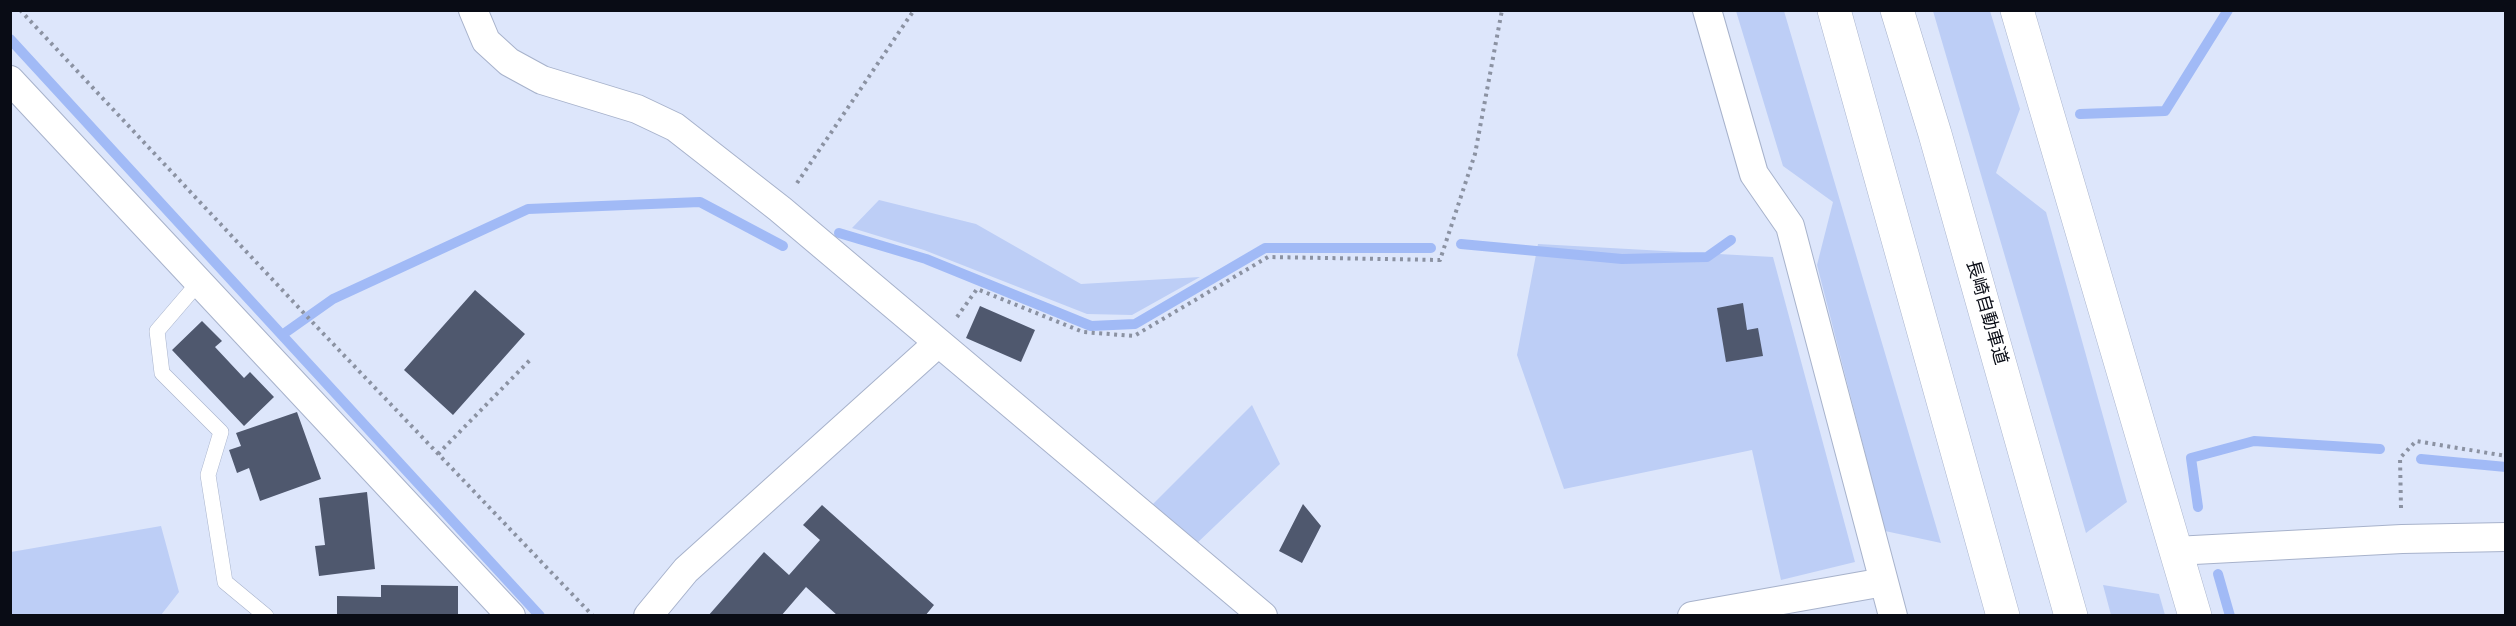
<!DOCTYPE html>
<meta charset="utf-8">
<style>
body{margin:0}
#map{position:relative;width:2516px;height:626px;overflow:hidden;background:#dde6fb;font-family:Overpass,sans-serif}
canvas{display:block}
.frame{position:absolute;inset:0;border:12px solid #090c15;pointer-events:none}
</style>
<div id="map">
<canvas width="2516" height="626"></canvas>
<div class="frame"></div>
</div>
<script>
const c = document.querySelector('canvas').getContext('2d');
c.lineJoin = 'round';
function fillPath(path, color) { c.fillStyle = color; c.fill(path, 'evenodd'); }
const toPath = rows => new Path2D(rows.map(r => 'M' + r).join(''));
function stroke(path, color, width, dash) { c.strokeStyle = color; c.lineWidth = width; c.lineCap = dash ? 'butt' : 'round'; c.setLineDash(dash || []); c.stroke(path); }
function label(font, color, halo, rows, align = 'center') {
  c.font = font + ' Overpass,"Noto Sans JP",sans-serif'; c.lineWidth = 6; c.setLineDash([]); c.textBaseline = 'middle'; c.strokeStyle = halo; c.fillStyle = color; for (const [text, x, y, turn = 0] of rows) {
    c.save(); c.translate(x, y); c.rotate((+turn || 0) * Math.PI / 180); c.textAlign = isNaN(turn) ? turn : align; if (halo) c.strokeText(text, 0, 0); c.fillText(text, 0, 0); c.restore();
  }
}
fillPath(toPath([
 [1736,11,1784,11,1941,543,1885,531,1817,265,1833,202,1783,166],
 [1933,11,1990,11,2020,109,1996,173,2046,212,2127,502,2086,533],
 [879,200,976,224,1081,284,1200,277,1132,315,1087,314,924,250,852,228],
 [1538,244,1773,257,1855,562,1781,580,1752,450,1564,489,1517,355],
 [1252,405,1280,464,1195,545,1151,506],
 [161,526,179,592,161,615,11,615,11,552],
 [2103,585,2159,594,2165,615,2111,615]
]), '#bdcef6');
stroke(toPath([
 [10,39,540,616],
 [2080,114,2165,111,2228,10],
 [839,233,926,259,1091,326,1135,324,1265,248,1431,248],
 [1461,244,1622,259,1707,257,1731,240],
 [282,335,333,299,528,209,700,202,783,246],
 [2421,459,2506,467],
 [2198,507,2191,458,2254,441,2380,449],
 [2218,574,2230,616]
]), '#a1baf6', 10);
fillPath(toPath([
 [475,290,525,334,453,415,404,370],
 [1743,303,1747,330,1758,328,1763,356,1726,362,1717,308],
 [980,306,1035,330,1021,362,966,338],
 [202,321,222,341,215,347,244,378,250,372,274,397,244,426,172,350],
 [297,412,321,479,260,501,249,468,237,473,229,450,241,446,236,433],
 [367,492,375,569,319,576,315,546,325,545,319,498],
 [1303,504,1321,526,1302,563,1279,551],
 [822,505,934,605,925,616,838,616,806,587,781,616,708,616,764,552,789,575,820,540,803,525],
 [381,585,458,586,458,616,337,616,337,596,381,597]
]), '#4f586e');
const lane = toPath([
 [199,282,157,331,162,373,221,432,208,475,225,582,266,616]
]);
const street = toPath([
 [473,10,486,41,509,62,542,80,637,109,675,127,780,209,1263,616],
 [1707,10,1754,174,1790,226,1893,616],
 [10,80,511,616],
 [2175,551,2402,539,2506,537],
 [648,616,686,570,938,343],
 [1692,616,1884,582]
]);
const secondary = toPath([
 [2017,10,2195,616]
]);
const highway = toPath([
 [1834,10,2003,616],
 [1897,10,1935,134,2071,616]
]);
stroke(lane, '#a7b2cb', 16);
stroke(street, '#a7b2cb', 30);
stroke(secondary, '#a7b2cb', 34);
stroke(highway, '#a7b2cb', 34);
stroke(toPath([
 [20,10,316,326,593,616],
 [797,183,914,10],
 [957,317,977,289,1083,332,1134,336,1268,257,1440,260,1475,154,1502,10],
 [438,454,530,360],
 [2401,508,2400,458,2416,441,2506,456]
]), '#8b92a2', 4, [3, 4.5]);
stroke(lane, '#fff', 15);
stroke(street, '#fff', 28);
stroke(secondary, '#fff', 33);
stroke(highway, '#fff', 33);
label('18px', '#090c15', '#fff', [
 ["長崎自動車道",1985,313,74]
]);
</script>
